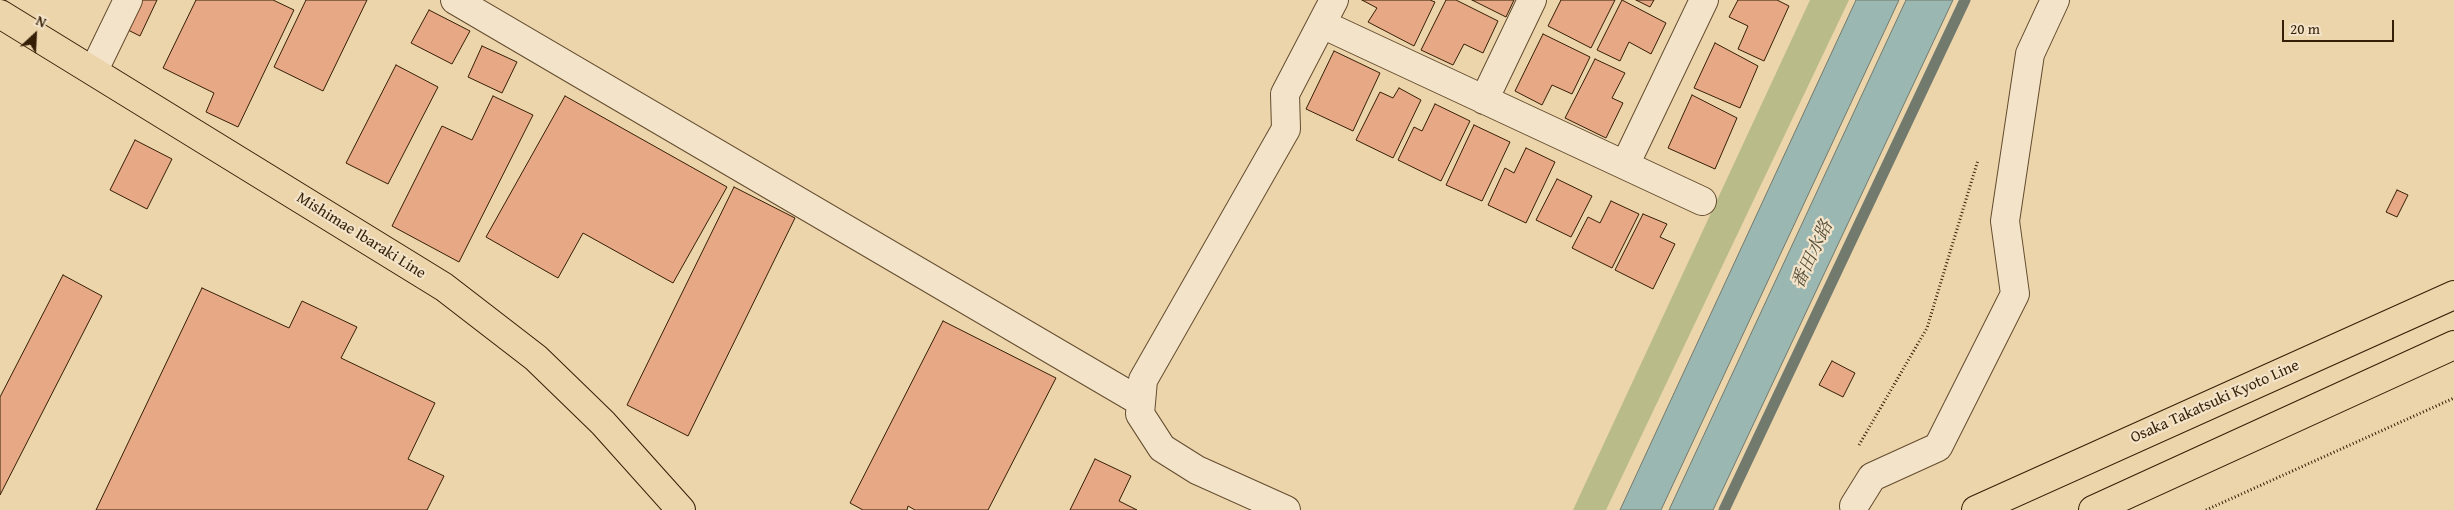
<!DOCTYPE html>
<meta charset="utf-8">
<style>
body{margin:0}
#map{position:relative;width:2454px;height:510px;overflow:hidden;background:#ecd4ab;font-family:"Gentium Book Plus",serif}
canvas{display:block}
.north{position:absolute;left:10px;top:10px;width:50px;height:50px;-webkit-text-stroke:4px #f3e3c8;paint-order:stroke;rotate:25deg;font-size:14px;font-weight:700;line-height:20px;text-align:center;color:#351f06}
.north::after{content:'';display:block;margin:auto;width:18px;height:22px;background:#351f06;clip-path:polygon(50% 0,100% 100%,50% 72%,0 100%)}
.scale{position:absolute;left:2282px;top:20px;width:112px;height:22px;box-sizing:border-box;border:2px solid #351f06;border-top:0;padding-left:6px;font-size:15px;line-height:18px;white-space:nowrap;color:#351f06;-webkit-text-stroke:4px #f3e3c8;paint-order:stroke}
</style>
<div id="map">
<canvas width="2454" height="510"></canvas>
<div class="north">N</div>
<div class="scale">20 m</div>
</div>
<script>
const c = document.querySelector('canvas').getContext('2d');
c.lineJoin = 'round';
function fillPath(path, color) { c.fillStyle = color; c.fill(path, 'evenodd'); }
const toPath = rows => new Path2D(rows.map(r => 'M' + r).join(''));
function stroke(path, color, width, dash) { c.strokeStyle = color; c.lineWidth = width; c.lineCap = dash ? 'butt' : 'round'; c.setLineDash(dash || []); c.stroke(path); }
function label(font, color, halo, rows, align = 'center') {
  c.font = font + ' "Gentium Book Plus","Noto Serif JP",serif'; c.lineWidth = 4.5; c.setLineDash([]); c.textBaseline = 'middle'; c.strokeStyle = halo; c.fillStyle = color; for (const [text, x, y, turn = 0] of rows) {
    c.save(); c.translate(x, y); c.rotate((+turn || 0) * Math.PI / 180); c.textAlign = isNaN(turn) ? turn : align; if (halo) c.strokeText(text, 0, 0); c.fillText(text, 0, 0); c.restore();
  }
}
fillPath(toPath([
 [1810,0,1849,0,1606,510,1573,510]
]), '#b9bc88');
const water = toPath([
 [1856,0,1899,0,1661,510,1620,510,1856,0],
 [1906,0,1953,0,1713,510,1669,510,1906,0]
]);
fillPath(water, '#9ab7b1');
stroke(water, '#727a6d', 1);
stroke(toPath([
 [1724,510,1965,0]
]), '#727a6d', 11);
const building = toPath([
 [137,0,157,0,140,36,124,28,137,0],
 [196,0,273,0,294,10,238,127,206,112,214,93,163,68,196,0],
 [306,0,367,0,323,91,274,67,306,0],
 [1362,0,1430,0,1435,2,1414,46,1368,22,1377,8,1362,0],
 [1446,0,1456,0,1498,21,1483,53,1464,44,1453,65,1421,50,1446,0],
 [1472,0,1514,0,1506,17,1472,0],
 [1561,0,1615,0,1591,48,1548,26,1561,0],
 [1622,0,1666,23,1651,54,1629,42,1620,61,1597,50,1622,0],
 [1636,0,1654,0,1650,7,1636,0],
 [1738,0,1777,0,1789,6,1764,61,1738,49,1748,26,1729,17,1738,0],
 [429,10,470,31,452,64,411,43,429,10],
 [1543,34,1590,57,1572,94,1552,85,1542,105,1515,91,1543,34],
 [1715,43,1758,66,1740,108,1694,88,1715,43],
 [482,46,517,62,502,93,468,77,482,46],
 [1334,51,1380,73,1353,131,1306,109,1334,51],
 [1595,59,1625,73,1612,98,1623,103,1606,138,1565,118,1595,59],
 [396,65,438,87,388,184,346,163,396,65],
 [1399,88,1421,100,1393,158,1356,140,1380,92,1393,98,1399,88],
 [1692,95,1737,118,1715,169,1668,148,1692,95],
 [493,96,533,115,459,262,392,226,442,126,472,140,493,96],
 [565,96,727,187,673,283,583,233,558,278,486,237,565,96],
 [1435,104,1470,121,1441,181,1398,160,1414,127,1422,131,1435,104],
 [1474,125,1510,142,1482,201,1446,185,1474,125],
 [135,140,172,159,147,209,110,190,135,140],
 [1526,148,1555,162,1526,223,1488,205,1505,168,1514,173,1526,148],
 [1557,179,1592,196,1571,237,1536,220,1557,179],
 [734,187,795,218,688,436,627,405,734,187],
 [2397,190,2408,195,2397,217,2386,212,2397,190],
 [1611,201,1639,214,1612,268,1572,248,1588,217,1600,223,1611,201],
 [1643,214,1667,224,1660,237,1675,244,1653,289,1615,270,1643,214],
 [63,275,102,296,0,495,0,397,63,275],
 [202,288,289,328,302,301,357,327,341,358,435,403,408,459,444,476,427,510,96,510,202,288],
 [943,321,1056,378,988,510,915,510,908,506,907,510,863,510,850,503,943,321],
 [1832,361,1855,373,1843,397,1819,385,1832,361],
 [1095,459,1131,476,1119,501,1137,510,1070,510,1095,459]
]);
fillPath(building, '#e7a885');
stroke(building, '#351f06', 1);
const minor = toPath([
 [455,0,1141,402],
 [1322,24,1702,201],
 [94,70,128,0],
 [1484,100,1532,0],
 [1625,165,1704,0],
 [1854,506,1872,477,1938,447,2015,294,2005,221,2030,54,2055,0],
 [1286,510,1197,470,1162,448,1140,414,1143,380,1286,129,1285,94,1334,0]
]);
const major = toPath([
 [0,14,444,287,536,358,603,423,681,510],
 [1976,510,2454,295],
 [2093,510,2454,345]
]);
stroke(minor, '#634c2f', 30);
stroke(major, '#351f06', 30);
stroke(toPath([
 [1859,445,1927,328,1978,160],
 [2206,510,2454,398]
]), '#351f06', 3, [1, 2.5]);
stroke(minor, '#f3e3c8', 28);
stroke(major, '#ecd4ab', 28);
label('16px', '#351f06', '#f3e3c8', [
 ["Mishimae Ibaraki Line",361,236,32],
 ["Osaka Takatsuki Kyoto Line",2215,402,-24]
]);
label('italic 18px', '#534d39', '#f3e3c8', [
 ["番田水路",1813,255,-65]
]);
</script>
